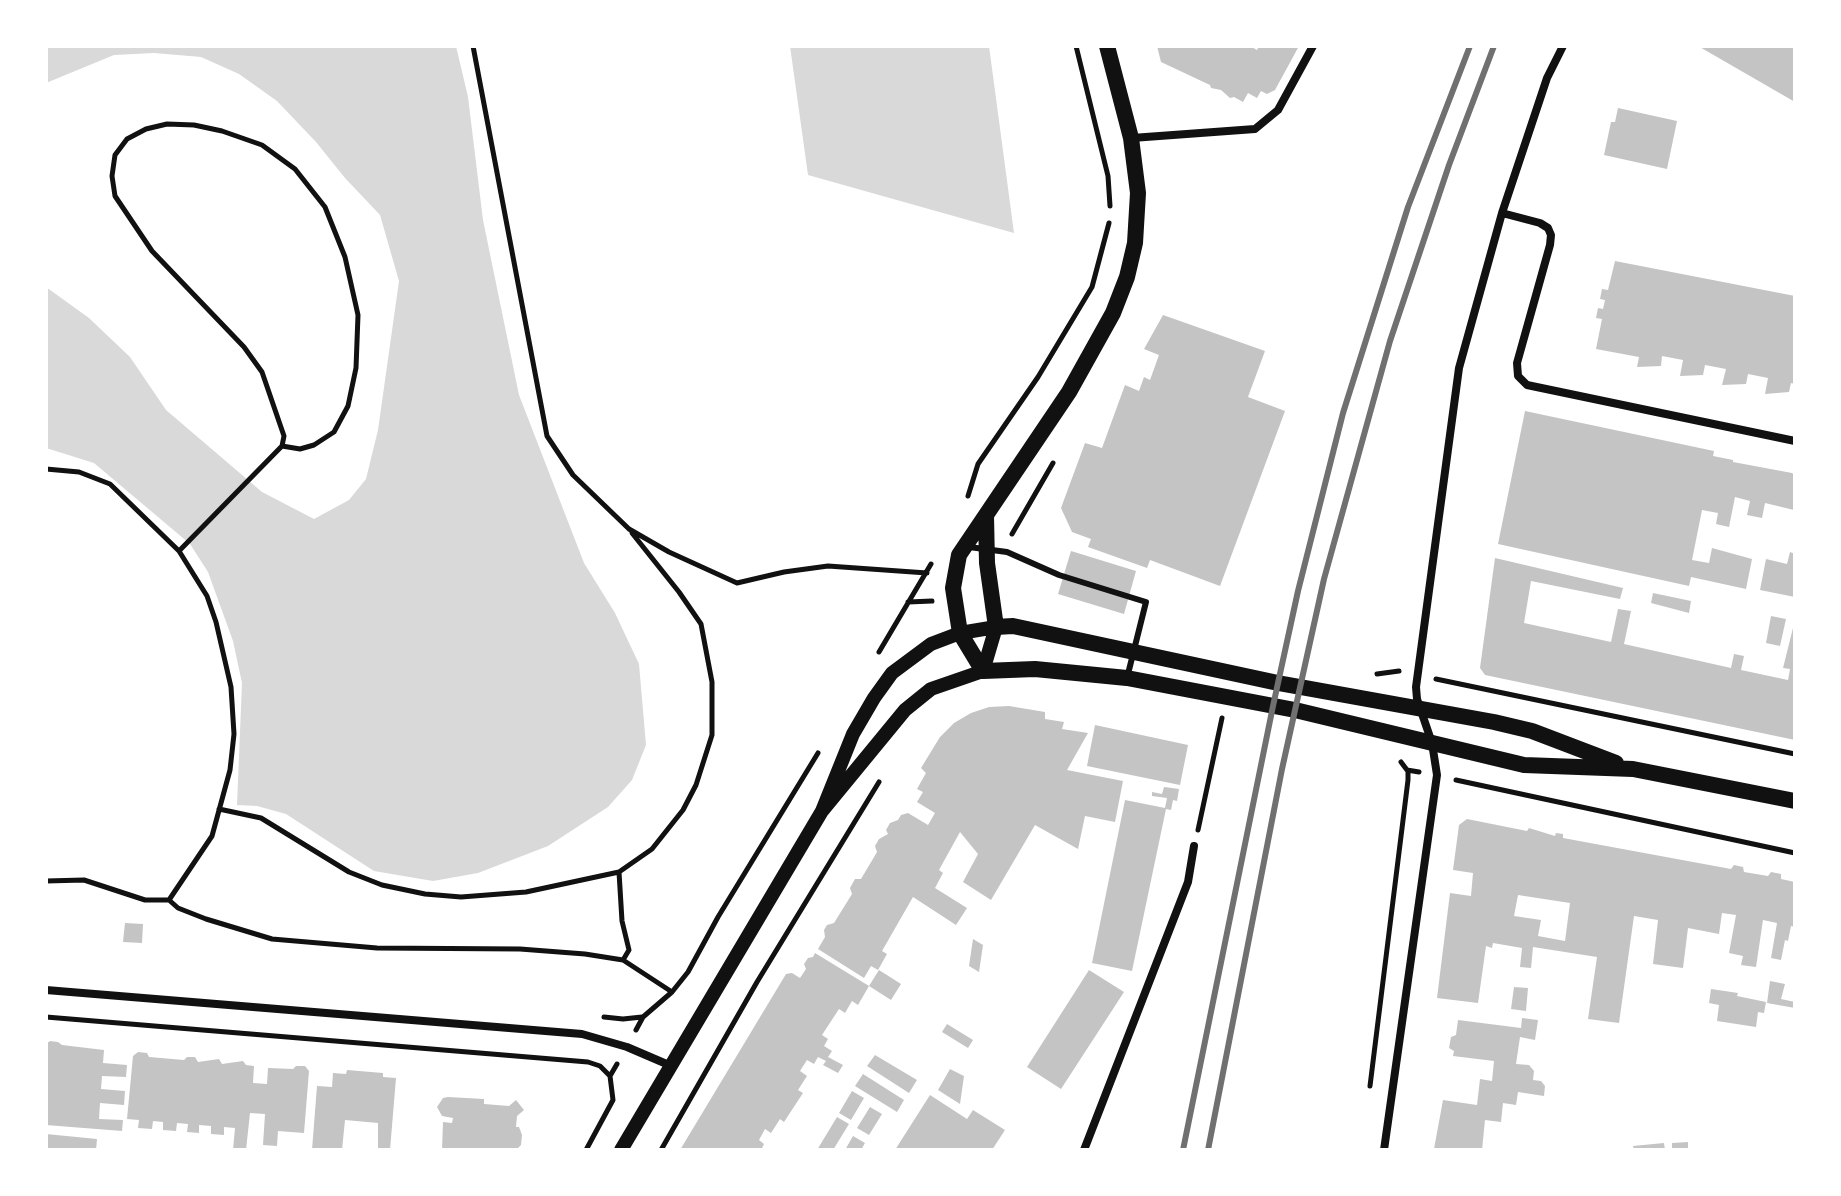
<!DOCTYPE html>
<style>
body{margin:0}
#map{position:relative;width:1841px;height:1196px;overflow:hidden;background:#fff;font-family:Inter,sans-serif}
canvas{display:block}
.frame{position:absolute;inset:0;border:48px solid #fff;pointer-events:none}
</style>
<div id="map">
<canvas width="1841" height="1196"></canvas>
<div class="frame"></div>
</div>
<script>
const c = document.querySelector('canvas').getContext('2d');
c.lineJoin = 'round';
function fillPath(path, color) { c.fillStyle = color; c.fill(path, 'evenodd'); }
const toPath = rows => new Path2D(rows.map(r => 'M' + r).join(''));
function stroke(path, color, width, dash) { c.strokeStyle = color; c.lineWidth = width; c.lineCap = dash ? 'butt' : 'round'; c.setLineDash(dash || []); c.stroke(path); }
fillPath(toPath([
 [46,46,456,46,468,97,483,220,519,395,584,563,615,613,639,664,646,745,632,780,608,807,548,846,478,873,433,881,374,871,286,814,257,806,237,805,242,683,233,641,208,572,190,544,94,463,46,448,46,287,89,318,130,357,166,410,262,492,314,519,349,500,366,479,378,430,399,281,380,215,345,178,316,142,277,101,239,74,201,57,154,53,114,55,46,83],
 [790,46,989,46,1014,233,808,175]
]), '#d9d9d9');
fillPath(toPath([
 [1157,46,1250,46,1257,50,1259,46,1299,46,1275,90,1267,94,1261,91,1257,98,1248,93,1243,102,1234,97,1230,98,1221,90,1211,88,1210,85,1161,62],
 [1698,46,1795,46,1795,102],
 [1618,108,1677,121,1667,169,1604,155,1611,122,1615,122],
 [1615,261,1795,296,1795,384,1791,383,1789,392,1765,394,1768,378,1748,374,1746,384,1722,385,1726,369,1705,365,1703,375,1680,376,1683,360,1662,356,1661,366,1637,367,1639,357,1596,349,1602,319,1596,318,1598,308,1603,309,1605,300,1600,299,1602,289,1608,290],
 [1163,315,1265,351,1248,397,1285,411,1220,586,1150,560,1147,568,1088,547,1091,539,1072,532,1061,508,1085,443,1102,448,1125,385,1139,391,1144,377,1150,380,1159,355,1144,349],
 [1525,411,1714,451,1713,456,1733,460,1733,462,1792,473,1795,475,1794,510,1765,503,1762,518,1747,515,1750,501,1735,497,1729,527,1716,524,1718,513,1702,510,1692,560,1709,563,1712,548,1752,559,1746,589,1691,577,1689,586,1498,544],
 [1071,551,1136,571,1124,614,1058,594],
 [1790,552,1795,554,1795,597,1760,590,1766,559,1787,564],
 [1495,558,1623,588,1620,599,1531,581,1524,623,1611,642,1618,609,1631,611,1624,644,1731,668,1734,654,1744,656,1741,670,1788,680,1790,669,1783,668,1795,620,1795,740,1485,675,1480,668],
 [1653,593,1691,601,1689,613,1651,603],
 [1771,616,1786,619,1780,646,1766,643],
 [1009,706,1045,712,1045,719,1064,722,1062,729,1088,733,1067,770,1123,781,1115,822,1085,816,1078,849,1035,825,991,900,963,882,978,854,960,832,939,870,943,873,935,888,967,908,956,925,913,897,882,951,887,954,878,970,871,966,864,978,818,949,825,937,824,930,827,925,834,923,852,894,850,888,855,879,861,879,877,852,875,846,879,839,888,834,886,830,890,823,898,820,901,815,908,813,928,825,935,813,917,802,923,792,917,789,926,773,921,768,940,737,954,723,971,713,989,707],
 [1095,725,1188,745,1180,785,1087,766],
 [1164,787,1179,789,1177,801,1173,800,1171,810,1166,809,1132,971,1092,963,1125,800,1165,808,1167,798,1152,796,1152,792,1162,794],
 [1467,819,1527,831,1529,828,1555,836,1556,833,1563,834,1563,838,1731,869,1734,865,1743,867,1744,872,1768,876,1771,872,1781,874,1781,879,1795,882,1795,927,1791,926,1788,941,1785,940,1781,960,1771,958,1777,923,1763,920,1756,967,1741,965,1743,956,1729,953,1736,915,1722,913,1719,934,1688,928,1683,968,1653,964,1658,920,1634,916,1619,1023,1588,1019,1597,957,1533,947,1531,968,1520,967,1522,948,1493,943,1492,948,1486,946,1478,1003,1437,998,1450,893,1471,896,1473,873,1453,870,1459,825],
 [1518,895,1570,903,1565,941,1538,936,1541,920,1514,916],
 [125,923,143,924,142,943,123,942],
 [973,939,983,945,979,972,969,966],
 [815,953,869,986,879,970,901,984,891,1000,869,986,858,1005,852,1001,845,1013,839,1009,822,1035,828,1039,824,1046,832,1051,828,1057,843,1065,838,1073,823,1065,826,1061,818,1057,814,1064,807,1060,800,1071,807,1076,798,1090,803,1093,784,1122,780,1119,771,1133,765,1129,759,1140,764,1144,761,1150,680,1150,786,974,792,973,800,978,806,969,804,964,808,958,813,957],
 [1089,970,1124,992,1061,1089,1027,1067],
 [1770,981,1785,984,1781,999,1795,1002,1795,1008,1767,1003],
 [1514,987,1528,988,1526,1011,1511,1009],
 [1711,989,1738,993,1737,996,1766,1002,1764,1013,1758,1012,1756,1027,1717,1021,1719,1005,1709,1003],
 [1522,1018,1538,1020,1535,1040,1520,1037,1516,1064,1529,1065,1534,1071,1533,1080,1541,1081,1545,1086,1544,1096,1518,1092,1516,1105,1503,1103,1501,1122,1485,1120,1482,1150,1434,1149,1443,1100,1477,1105,1480,1079,1492,1081,1494,1061,1453,1056,1454,1051,1449,1048,1451,1037,1456,1035,1458,1020,1521,1028],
 [947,1024,973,1040,968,1048,942,1032],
 [50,1041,58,1042,62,1045,104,1050,103,1063,127,1065,126,1077,102,1076,101,1089,125,1091,124,1105,100,1103,99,1119,123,1120,122,1131,46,1125,46,1044],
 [138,1052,147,1053,149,1057,184,1060,187,1057,195,1057,198,1062,219,1059,222,1064,243,1061,246,1065,254,1066,253,1083,267,1084,268,1068,293,1069,296,1066,305,1066,309,1071,304,1133,278,1131,277,1146,263,1145,265,1114,250,1113,246,1150,233,1150,235,1128,224,1127,224,1135,211,1134,211,1126,199,1125,199,1133,187,1132,188,1124,177,1123,176,1131,163,1130,163,1122,153,1121,152,1129,138,1128,139,1120,127,1119,133,1056],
 [875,1055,917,1080,909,1093,867,1066],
 [950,1069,964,1076,960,1104,938,1090],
 [347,1070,383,1073,383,1077,396,1078,390,1150,378,1150,378,1123,345,1120,342,1150,312,1150,317,1086,332,1087,333,1073,346,1074],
 [863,1074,904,1100,897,1112,855,1086],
 [852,1091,864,1098,851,1120,839,1113],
 [930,1095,967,1119,973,1110,1005,1130,992,1150,895,1150],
 [448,1097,484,1099,484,1104,509,1106,516,1100,524,1110,517,1116,516,1127,519,1127,522,1135,521,1145,516,1150,442,1150,443,1122,452,1123,453,1118,442,1116,437,1107,443,1098],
 [870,1107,882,1114,869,1135,857,1128],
 [837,1117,849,1124,833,1150,817,1150],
 [46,1134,97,1139,96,1150,46,1150],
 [853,1136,865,1143,861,1150,845,1150],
 [1688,1142,1688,1150,1672,1150,1672,1143],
 [1664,1143,1665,1150,1634,1150,1633,1146]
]), '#c4c4c4');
stroke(toPath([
 [473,46,547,436,573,475,629,529,669,552,737,583,784,572,828,566,927,573],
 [1076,46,1108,176,1110,206],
 [46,469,79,472,110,484,179,551,207,596,216,622,231,687,234,734,230,770,212,836,169,900,145,900,84,880,46,881],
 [968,496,978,464,1038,377,1092,287,1109,223],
 [1012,534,1053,463],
 [179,551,282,446,284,436,262,372,244,347,152,251,115,196,112,176,115,155,127,139,146,129,167,124,194,125,222,131,262,145,295,169,325,207,345,257,358,315,356,368,348,406,334,432,314,445,300,449,282,446],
 [908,602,932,601],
 [879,652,931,564],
 [1377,674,1399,671],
 [1436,679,1795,754],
 [1401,762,1407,770,1419,772],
 [1456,780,1795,853],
 [219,809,261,818,349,872,382,885,425,894,461,897,526,892,619,872,652,849,683,810,696,785,712,735,712,682,701,624,679,592,632,533],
 [1198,830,1222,718],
 [619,872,622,921,629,950,623,960],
 [169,900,178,908,206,919,272,939,377,948,520,949,585,954,623,960,672,992],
 [46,1017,588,1062,600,1066,610,1076],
 [604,1017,623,1019,642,1017],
 [636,1030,643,1017,672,992,688,972,718,917,818,753],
 [1370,1086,1408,780,1408,770],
 [586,1150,613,1100,610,1076,617,1064],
 [661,1150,757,982,879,782]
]), '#111', 5);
stroke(toPath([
 [969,547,1007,552,1059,575,1146,602,1127,678]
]), '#111', 6);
stroke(toPath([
 [1132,138,1255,129,1278,110,1313,46],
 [1502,213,1540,223,1548,228,1551,235,1550,245,1517,363,1518,376,1527,385,1795,441],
 [46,990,582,1034,627,1047,669,1065],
 [1084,1150,1188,882,1194,846],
 [1384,1150,1437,775,1432,743,1417,699,1416,687,1459,368,1502,213,1547,78,1563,46]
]), '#111', 8);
stroke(toPath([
 [621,1150,822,811,905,710,931,689,983,671,996,627,960,633,931,644,892,673,874,698,853,734,822,811]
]), '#111', 14);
stroke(toPath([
 [1107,46,1131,138,1138,193,1135,243,1127,277,1113,313,1069,392,959,555,953,588,960,633,983,671,1035,669,1127,678,1295,710,1524,765,1633,769,1795,801],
 [986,516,987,563,996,627,1013,626,1278,683,1494,722,1532,731,1616,763]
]), '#111', 16);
stroke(toPath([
 [1183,1150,1273,706,1298,591,1343,413,1408,207,1470,46],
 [1208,1150,1282,769,1324,579,1390,341,1449,165,1494,46]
]), '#707070', 6);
</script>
